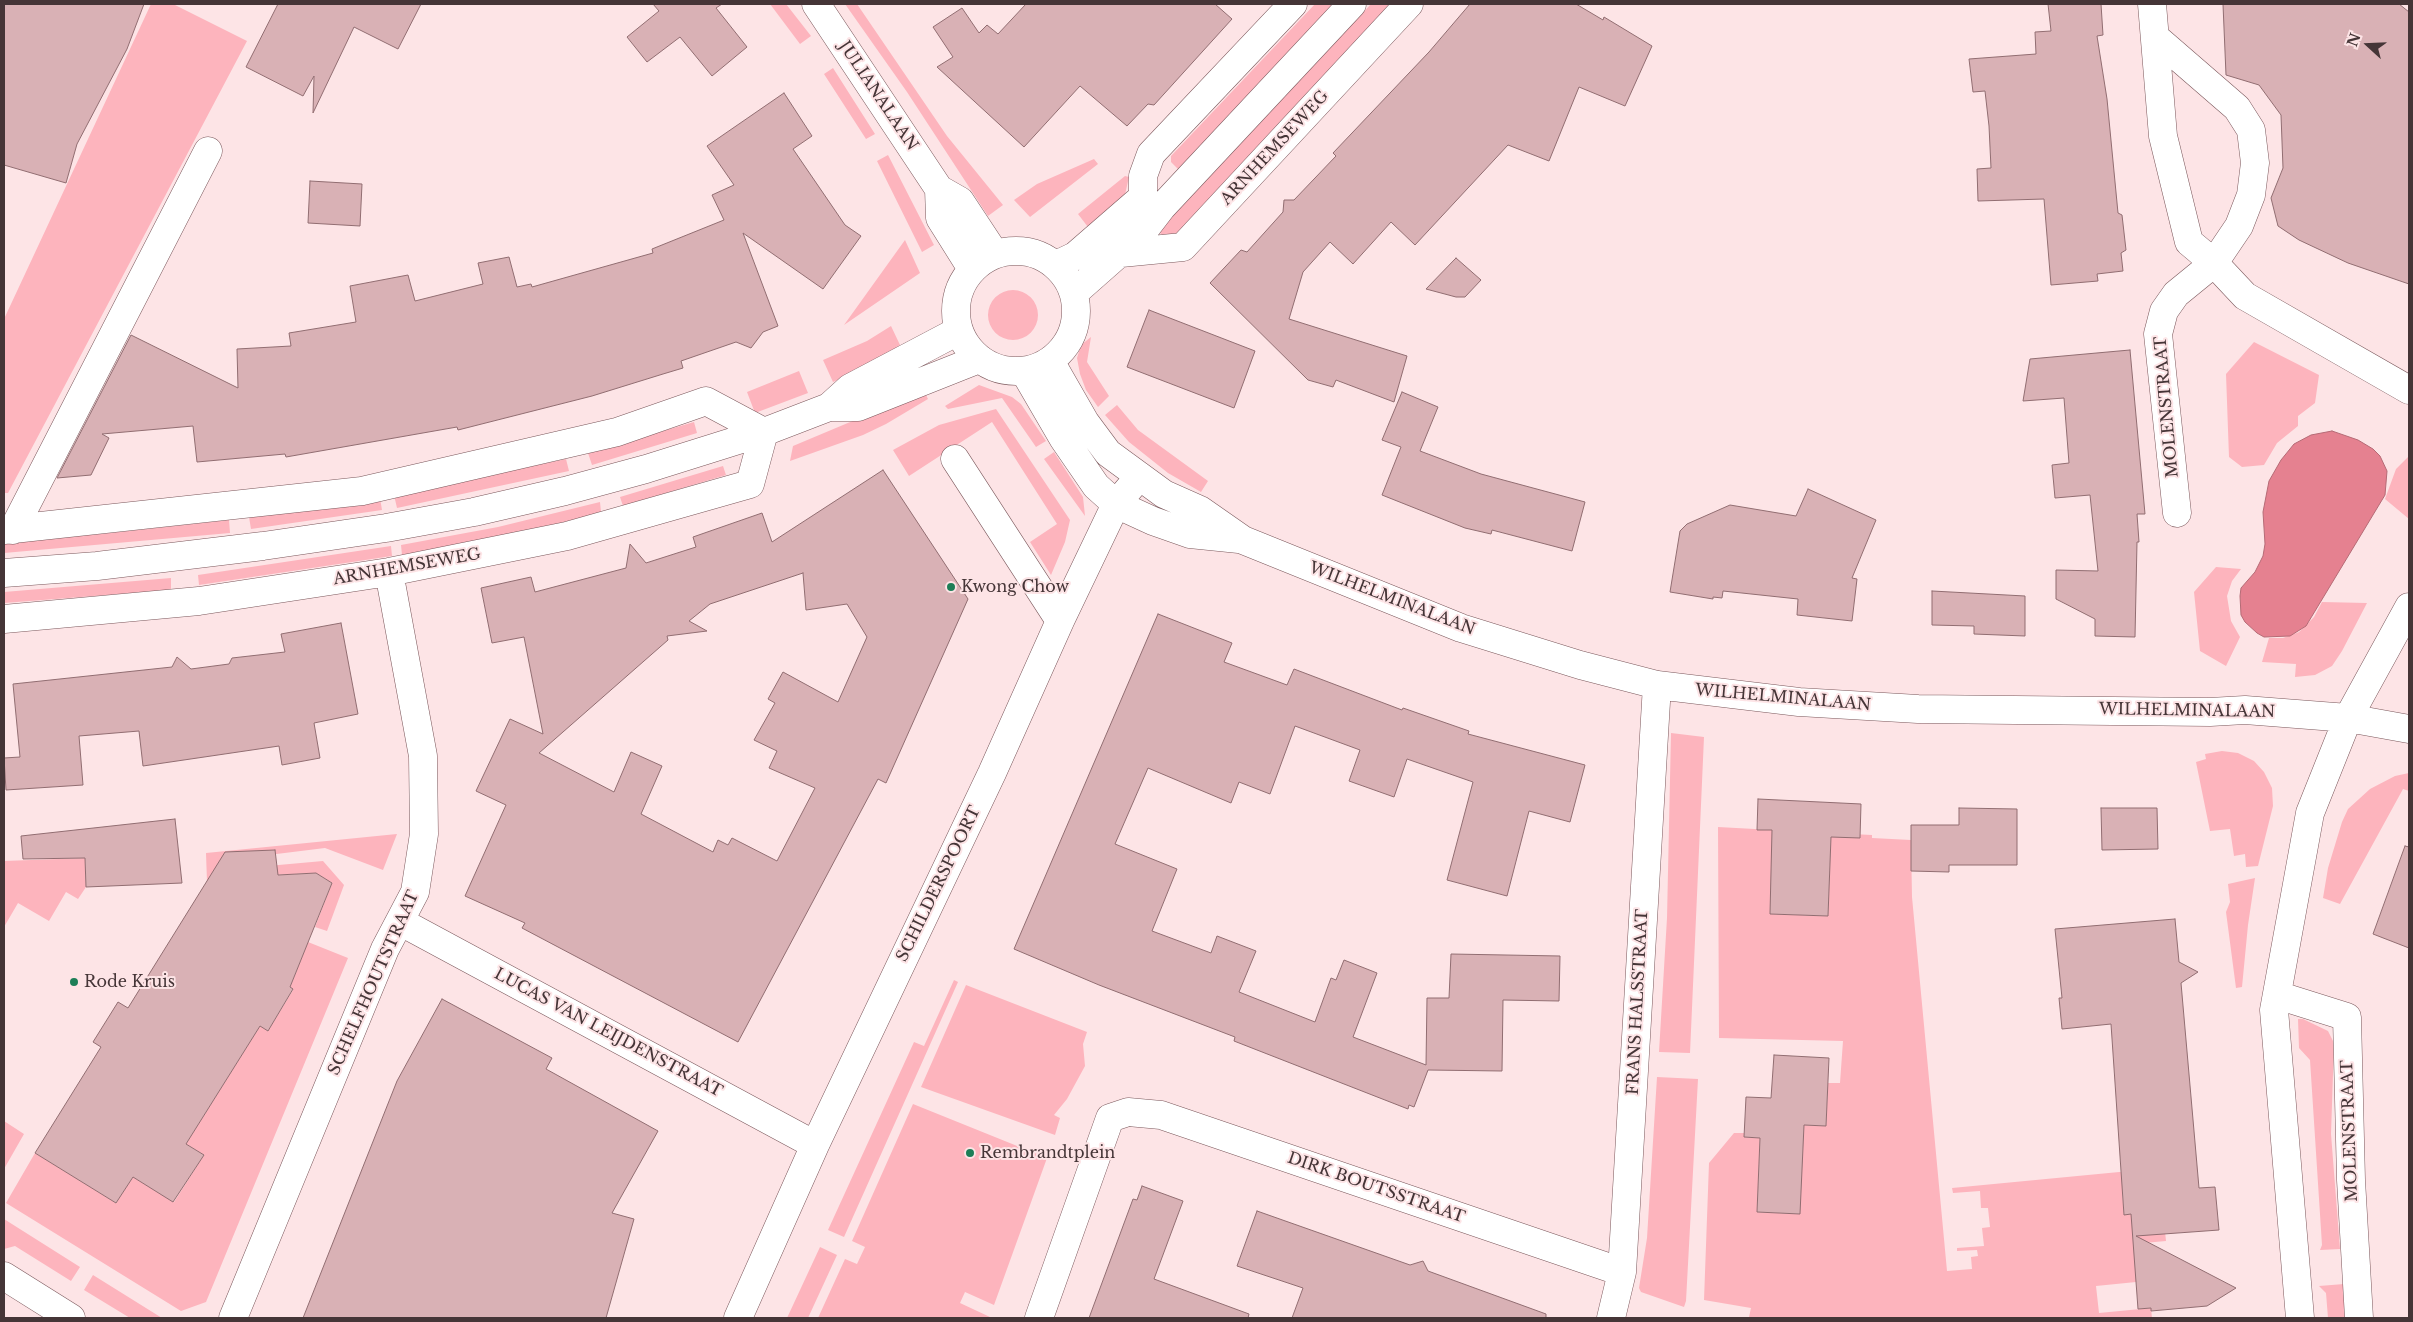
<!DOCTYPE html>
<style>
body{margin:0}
#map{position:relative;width:2413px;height:1322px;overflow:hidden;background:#fde4e6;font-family:"Libre Baskerville",serif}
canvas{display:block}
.frame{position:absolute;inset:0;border:5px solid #453537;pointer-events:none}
.north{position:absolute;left:2343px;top:20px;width:50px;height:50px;-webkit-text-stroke:4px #fde4e6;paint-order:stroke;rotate:290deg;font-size:14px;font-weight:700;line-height:20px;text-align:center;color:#453537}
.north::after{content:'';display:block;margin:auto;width:18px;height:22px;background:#453537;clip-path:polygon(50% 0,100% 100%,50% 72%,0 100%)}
</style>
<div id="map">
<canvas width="2413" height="1322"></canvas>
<div class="frame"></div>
<div class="north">N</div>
</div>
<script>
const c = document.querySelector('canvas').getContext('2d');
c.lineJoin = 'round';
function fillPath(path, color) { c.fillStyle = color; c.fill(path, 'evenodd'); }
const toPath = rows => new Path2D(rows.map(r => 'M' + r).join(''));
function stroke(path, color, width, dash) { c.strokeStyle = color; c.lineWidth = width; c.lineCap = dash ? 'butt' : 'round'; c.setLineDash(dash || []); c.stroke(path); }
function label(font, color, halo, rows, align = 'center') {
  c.font = font + ' "Libre Baskerville",serif'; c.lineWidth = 4; c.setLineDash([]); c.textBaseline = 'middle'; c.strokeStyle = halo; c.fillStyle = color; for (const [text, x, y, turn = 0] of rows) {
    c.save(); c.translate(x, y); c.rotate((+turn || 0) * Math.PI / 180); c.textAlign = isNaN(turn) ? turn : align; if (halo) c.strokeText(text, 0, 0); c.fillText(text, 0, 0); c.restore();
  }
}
fillPath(toPath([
 [151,4,173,4,247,41,8,493,4,493,4,319],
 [770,4,786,4,811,36,800,44],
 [845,4,857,4,947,136,1003,205,988,216,907,92],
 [1315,4,1339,4,1184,168,1178,169,1171,162,1171,156],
 [1371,4,1394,4,1174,239,1169,241,1160,233,1161,226],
 [833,68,875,134,866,139,824,74],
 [888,155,934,245,922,252,877,161],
 [1094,159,1098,164,1030,217,1014,200,1037,184],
 [1125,176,1129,177,1124,199,1091,231,1078,214],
 [905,240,920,273,844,325],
 '988 315a25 25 0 1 1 50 0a25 25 0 1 1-50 0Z',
 [891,326,900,345,876,363,833,382,823,360,867,341],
 [1091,337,1087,362,1109,396,1098,407,1086,390,1080,374,1077,358,1081,345],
 [2254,342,2319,375,2315,403,2298,416,2298,426,2277,443,2264,465,2242,467,2229,457,2226,374],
 [799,371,808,393,755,413,747,392],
 [979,385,1012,397,1021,404,1046,441,1036,447,1002,398,948,409,945,406],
 [924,391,928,399,886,424,863,435,790,461,793,446],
 [1117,405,1138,430,1208,481,1201,492,1168,473,1129,442,1105,415],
 [996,409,1070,520,1065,542,1051,575,1030,542,1057,524,992,422,909,476,893,450,939,425],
 [694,422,697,433,592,465,588,453],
 [1054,452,1083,497,1085,516,1044,459],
 [2409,456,2409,519,2385,499,2396,469],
 [566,459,569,471,397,508,394,495],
 [723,466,726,475,623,506,620,497],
 [380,498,382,510,251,529,249,517],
 [600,502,601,512,550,526,402,555,401,545,498,527],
 [229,520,230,533,4,553,4,541,101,534],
 [391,546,392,556,199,585,198,575],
 [2216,567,2241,569,2232,581,2227,596,2231,621,2240,637,2226,666,2200,651,2194,592],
 [171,578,171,590,4,603,4,592],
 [2322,602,2367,603,2342,651,2332,666,2315,675,2295,677,2296,664,2262,662,2269,638,2283,638,2299,632,2314,617],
 [1671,733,1704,737,1690,1053,1659,1052,1667,918],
 [2222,751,2238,753,2254,761,2264,772,2272,788,2273,806,2258,866,2246,867,2245,854,2234,856,2230,829,2210,831,2196,762,2206,759,2205,754],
 [2409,773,2409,791,2403,789,2340,904,2323,898,2328,868,2342,822,2348,809,2370,789,2395,776],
 [1718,827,1791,831,1772,858,1770,914,1828,916,1831,833,1872,835,1872,838,1911,840,1912,897,1947,1271,1972,1269,1971,1257,1978,1256,1977,1250,1957,1251,1957,1248,1984,1246,1982,1228,1990,1227,1988,1208,1981,1208,1980,1191,1953,1193,1952,1188,2161,1168,2161,1188,2122,1191,2124,1214,2163,1211,2166,1241,2144,1243,2136,1282,2096,1286,2099,1313,2151,1308,2152,1318,1753,1318,1749,1317,1751,1308,1704,1300,1709,1163,1734,1133,1744,1133,1744,1137,1760,1138,1757,1212,1799,1214,1804,1125,1826,1126,1828,1083,1840,1083,1843,1041,1719,1038],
 [397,834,383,870,325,848,228,860,207,882,206,853],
 [85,858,86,887,78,899,66,892,49,921,18,903,4,927,4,861],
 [323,861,344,885,327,931,315,927,332,883,316,873,228,877,234,869],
 [2255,878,2248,925,2242,987,2236,988,2226,912,2230,902,2228,884],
 [308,942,348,958,206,1302,181,1311,6,1203,35,1153,116,1203,133,1177,174,1202,204,1155,186,1144,260,1026,268,1031,293,990,290,987],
 [954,980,958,982,844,1237,828,1230,914,1042,924,1046],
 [966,985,1087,1032,1083,1044,1085,1066,1067,1099,1054,1115,1060,1118,1055,1135,921,1087],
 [2298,1019,2303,1019,2328,1031,2334,1043,2331,1134,2340,1249,2320,1250,2322,1245,2310,1060,2299,1048],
 [1657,1077,1698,1079,1686,1301,1684,1307,1641,1292,1639,1288,1647,1238],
 [913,1104,1047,1158,994,1305,965,1292,960,1303,990,1317,990,1318,818,1318,845,1259,857,1264,865,1247,852,1241],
 [4,1121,24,1134,4,1169],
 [4,1219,80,1267,71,1281,15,1246,4,1249],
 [820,1247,837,1255,808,1318,787,1318],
 [93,1275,162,1318,130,1318,84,1290],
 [2344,1284,2346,1318,2328,1318,2326,1293,2319,1286]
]), '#fdb4bd');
const water = toPath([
 [2332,431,2358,440,2373,449,2380,456,2387,471,2385,495,2306,626,2290,636,2264,637,2257,633,2245,622,2241,615,2240,596,2241,588,2255,572,2263,556,2265,544,2263,512,2269,481,2281,460,2294,444,2311,435,2332,431]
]);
fillPath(water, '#e58190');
stroke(water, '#b56a75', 1);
const building = toPath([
 [4,4,144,4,127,49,77,144,66,183,4,165,4,4],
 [278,4,421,4,398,49,354,27,313,113,314,76,303,96,246,67,278,4],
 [653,4,722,4,716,8,747,47,712,76,680,37,647,62,627,37,659,11,653,4],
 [1026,4,1215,4,1232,19,1154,105,1148,104,1127,126,1080,86,1024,147,937,67,953,57,933,27,962,8,979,33,987,25,998,34,1026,4],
 [1470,4,1576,4,1603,20,1604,17,1652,46,1625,106,1579,87,1549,161,1508,145,1415,245,1391,222,1353,264,1330,242,1303,272,1289,319,1407,356,1394,402,1336,380,1333,387,1308,380,1210,283,1241,250,1247,252,1283,212,1284,200,1294,200,1336,156,1333,153,1429,52,1470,4],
 [2048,4,2101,4,2103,35,2097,36,2107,99,2118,213,2122,215,2126,250,2121,253,2123,271,2097,274,2098,281,2051,285,2044,199,1978,201,1977,169,1991,168,1989,126,1985,91,1973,92,1969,59,2036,54,2035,32,2051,31,2048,4],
 [2223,4,2399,4,2409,12,2409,284,2348,263,2299,240,2278,226,2271,198,2283,168,2281,115,2259,85,2226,75,2223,4],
 [784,93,812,136,793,149,845,225,861,236,823,289,743,233,778,326,763,332,751,348,736,342,681,361,683,368,663,374,592,396,458,430,457,427,286,457,285,454,197,462,193,426,102,434,109,438,91,475,57,478,131,335,238,388,237,349,291,346,289,333,356,322,350,286,408,275,415,301,483,284,478,263,509,257,517,287,531,284,532,287,653,253,652,249,724,220,712,195,734,185,707,146,784,93],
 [310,181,362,184,360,226,308,223,310,181],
 [1456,258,1481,280,1465,297,1456,297,1426,289,1456,258],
 [1149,310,1255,351,1234,408,1127,367,1149,310],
 [2130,350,2145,514,2137,514,2139,542,2137,542,2135,637,2095,636,2095,619,2056,599,2056,570,2098,571,2090,495,2055,498,2052,465,2069,463,2064,398,2023,401,2030,359,2130,350],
 [1402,392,1438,407,1420,451,1481,474,1585,502,1572,551,1492,530,1491,534,1465,528,1382,495,1401,447,1382,440,1402,392],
 [883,470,968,599,886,783,878,779,738,1042,522,928,525,923,465,896,506,805,476,791,510,719,543,734,524,637,492,643,481,588,531,577,535,592,626,568,630,544,646,563,696,547,693,537,762,513,772,542,883,470],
 [803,573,806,610,847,604,867,637,838,702,783,672,768,699,775,703,754,740,777,751,769,768,815,788,777,861,732,838,728,845,718,840,713,852,641,814,662,766,631,752,614,792,539,753,668,640,667,636,707,631,689,621,710,604,803,573],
 [1808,489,1876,520,1852,578,1857,579,1852,621,1797,615,1798,599,1723,591,1722,598,1713,597,1713,599,1670,592,1680,531,1687,524,1730,505,1796,516,1808,489],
 [1932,591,2025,596,2025,636,1974,634,1974,626,1932,625,1932,591],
 [1158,614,1232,643,1224,662,1287,685,1294,669,1402,710,1403,708,1469,731,1468,734,1585,765,1570,822,1529,811,1507,896,1447,880,1473,782,1407,759,1394,797,1349,781,1360,750,1295,726,1270,794,1239,782,1231,803,1148,768,1115,844,1177,869,1152,931,1211,953,1217,936,1256,951,1239,992,1315,1022,1331,978,1336,980,1344,960,1377,973,1353,1037,1426,1065,1427,998,1449,998,1451,954,1560,956,1559,1001,1503,1000,1502,1071,1428,1070,1414,1107,1409,1105,1408,1109,1234,1041,1235,1037,1099,985,1014,949,1158,614],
 [341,623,358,714,314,723,320,758,282,765,279,746,143,766,139,731,79,736,83,785,6,790,4,758,20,757,13,684,172,667,177,657,191,669,229,664,232,658,285,652,281,634,341,623],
 [1758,799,1861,804,1860,838,1831,837,1828,916,1770,914,1772,830,1757,830,1758,799],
 [1959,808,2017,809,2017,865,1949,865,1949,872,1911,871,1911,825,1959,825,1959,808],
 [2101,808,2157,808,2158,849,2102,850,2101,808],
 [175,819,182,883,86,887,85,858,23,859,21,836,175,819],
 [2405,846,2409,847,2409,948,2373,934,2405,846],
 [275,850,278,875,316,873,332,883,290,987,293,989,268,1031,260,1026,186,1144,204,1155,173,1202,133,1177,116,1203,35,1153,101,1047,93,1042,118,1002,128,1008,225,852,275,850],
 [2175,919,2179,962,2198,972,2181,983,2199,1188,2215,1187,2219,1230,2136,1236,2236,1288,2207,1306,2151,1311,2151,1308,2138,1309,2131,1214,2124,1215,2111,1024,2062,1029,2059,998,2062,998,2055,929,2175,919],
 [442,999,552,1058,546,1069,658,1131,612,1213,634,1219,606,1318,303,1318,397,1081,442,999],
 [1774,1055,1829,1058,1826,1126,1804,1125,1800,1214,1757,1212,1760,1138,1744,1137,1746,1097,1771,1098,1774,1055],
 [1142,1186,1183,1201,1154,1279,1249,1314,1248,1318,1089,1318,1133,1199,1137,1200,1142,1186],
 [1257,1211,1410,1265,1423,1261,1428,1271,1546,1314,1546,1318,1292,1318,1303,1288,1237,1266,1257,1211]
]);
fillPath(building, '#d9b1b5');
stroke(building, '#916d71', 1);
const minor = toPath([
 [816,4,939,189,960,201,995,254],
 [2152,4,2163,136,2189,242,2214,263,2245,296,2409,390],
 [2155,37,2237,108,2251,130,2255,163,2251,195,2239,226,2214,263,2176,294,2164,311,2158,334,2177,513],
 [939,189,940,218,972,269],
 [1162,207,1154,208,1143,197,1143,176,1151,154,1293,4],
 '956 311a60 60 0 1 1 120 0a60 60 0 1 1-120 0Z',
 [1121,253,1183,247,1409,4],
 [1056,265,1075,256,1143,197],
 [1074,293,1142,233,1162,207,1352,4],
 [1050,361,1085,422,1108,453,1164,494,1200,510,1243,540,1461,628,1580,665,1657,685,1799,702,1918,709,2210,712,2245,710,2348,718,2409,729],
 [1024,371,1063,438,1096,486,1116,504,1153,521,1190,534,1239,539],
 [829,407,850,388,958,331],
 [955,459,1060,621],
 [4,530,362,491,617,432,706,401,764,432],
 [13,530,208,151],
 [4,573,97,566,263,546,386,528,474,512,565,491,646,469,764,432,829,407,858,407,979,359],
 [4,619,199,601,389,572,567,536,750,484,764,432],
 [401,922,815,1145],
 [2277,995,2347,1017,2351,1180,2359,1318],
 [4,1276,71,1318],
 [233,1318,385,949,415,892,424,834,423,756,389,572],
 [738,1318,815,1145,992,773,1060,621,1116,504,1139,477],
 [1039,1318,1110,1118,1128,1112,1161,1115,1622,1272],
 [1611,1318,1622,1272,1657,685],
 [2300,1318,2274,1010,2310,813,2348,718,2409,607]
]);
stroke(minor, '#7b585c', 29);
stroke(minor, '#fff', 28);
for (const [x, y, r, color] of [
 [951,587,5,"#1d7e57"],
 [74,982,5,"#1d7e57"],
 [970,1153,5,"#1d7e57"]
]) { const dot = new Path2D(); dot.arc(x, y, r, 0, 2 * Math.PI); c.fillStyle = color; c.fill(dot); stroke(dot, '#fde4e6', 2); }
label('16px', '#453537', '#fde4e6', [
 ["JULIANALAAN",878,96,56],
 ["ARNHEMSEWEG",1275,148,-47],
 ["MOLENSTRAAT",2167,407,-95],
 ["ARNHEMSEWEG",407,567,-10],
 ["WILHELMINALAAN",1392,599,21],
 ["WILHELMINALAAN",1783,698,5],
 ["WILHELMINALAAN",2187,711,1],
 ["SCHILDERSPOORT",939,884,-64],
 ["SCHELFHOUTSTRAAT",374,983,-66],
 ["FRANS HALSSTRAAT",1638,1002,-87],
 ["LUCAS VAN LEIJDENSTRAAT",608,1033,28],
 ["MOLENSTRAAT",2350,1131,-92],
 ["DIRK BOUTSSTRAAT",1376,1188,19]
]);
label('16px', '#453537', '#fde4e6', [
 ["Kwong Chow",961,587],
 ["Rode Kruis",84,982],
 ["Rembrandtplein",980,1153]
], 'left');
</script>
